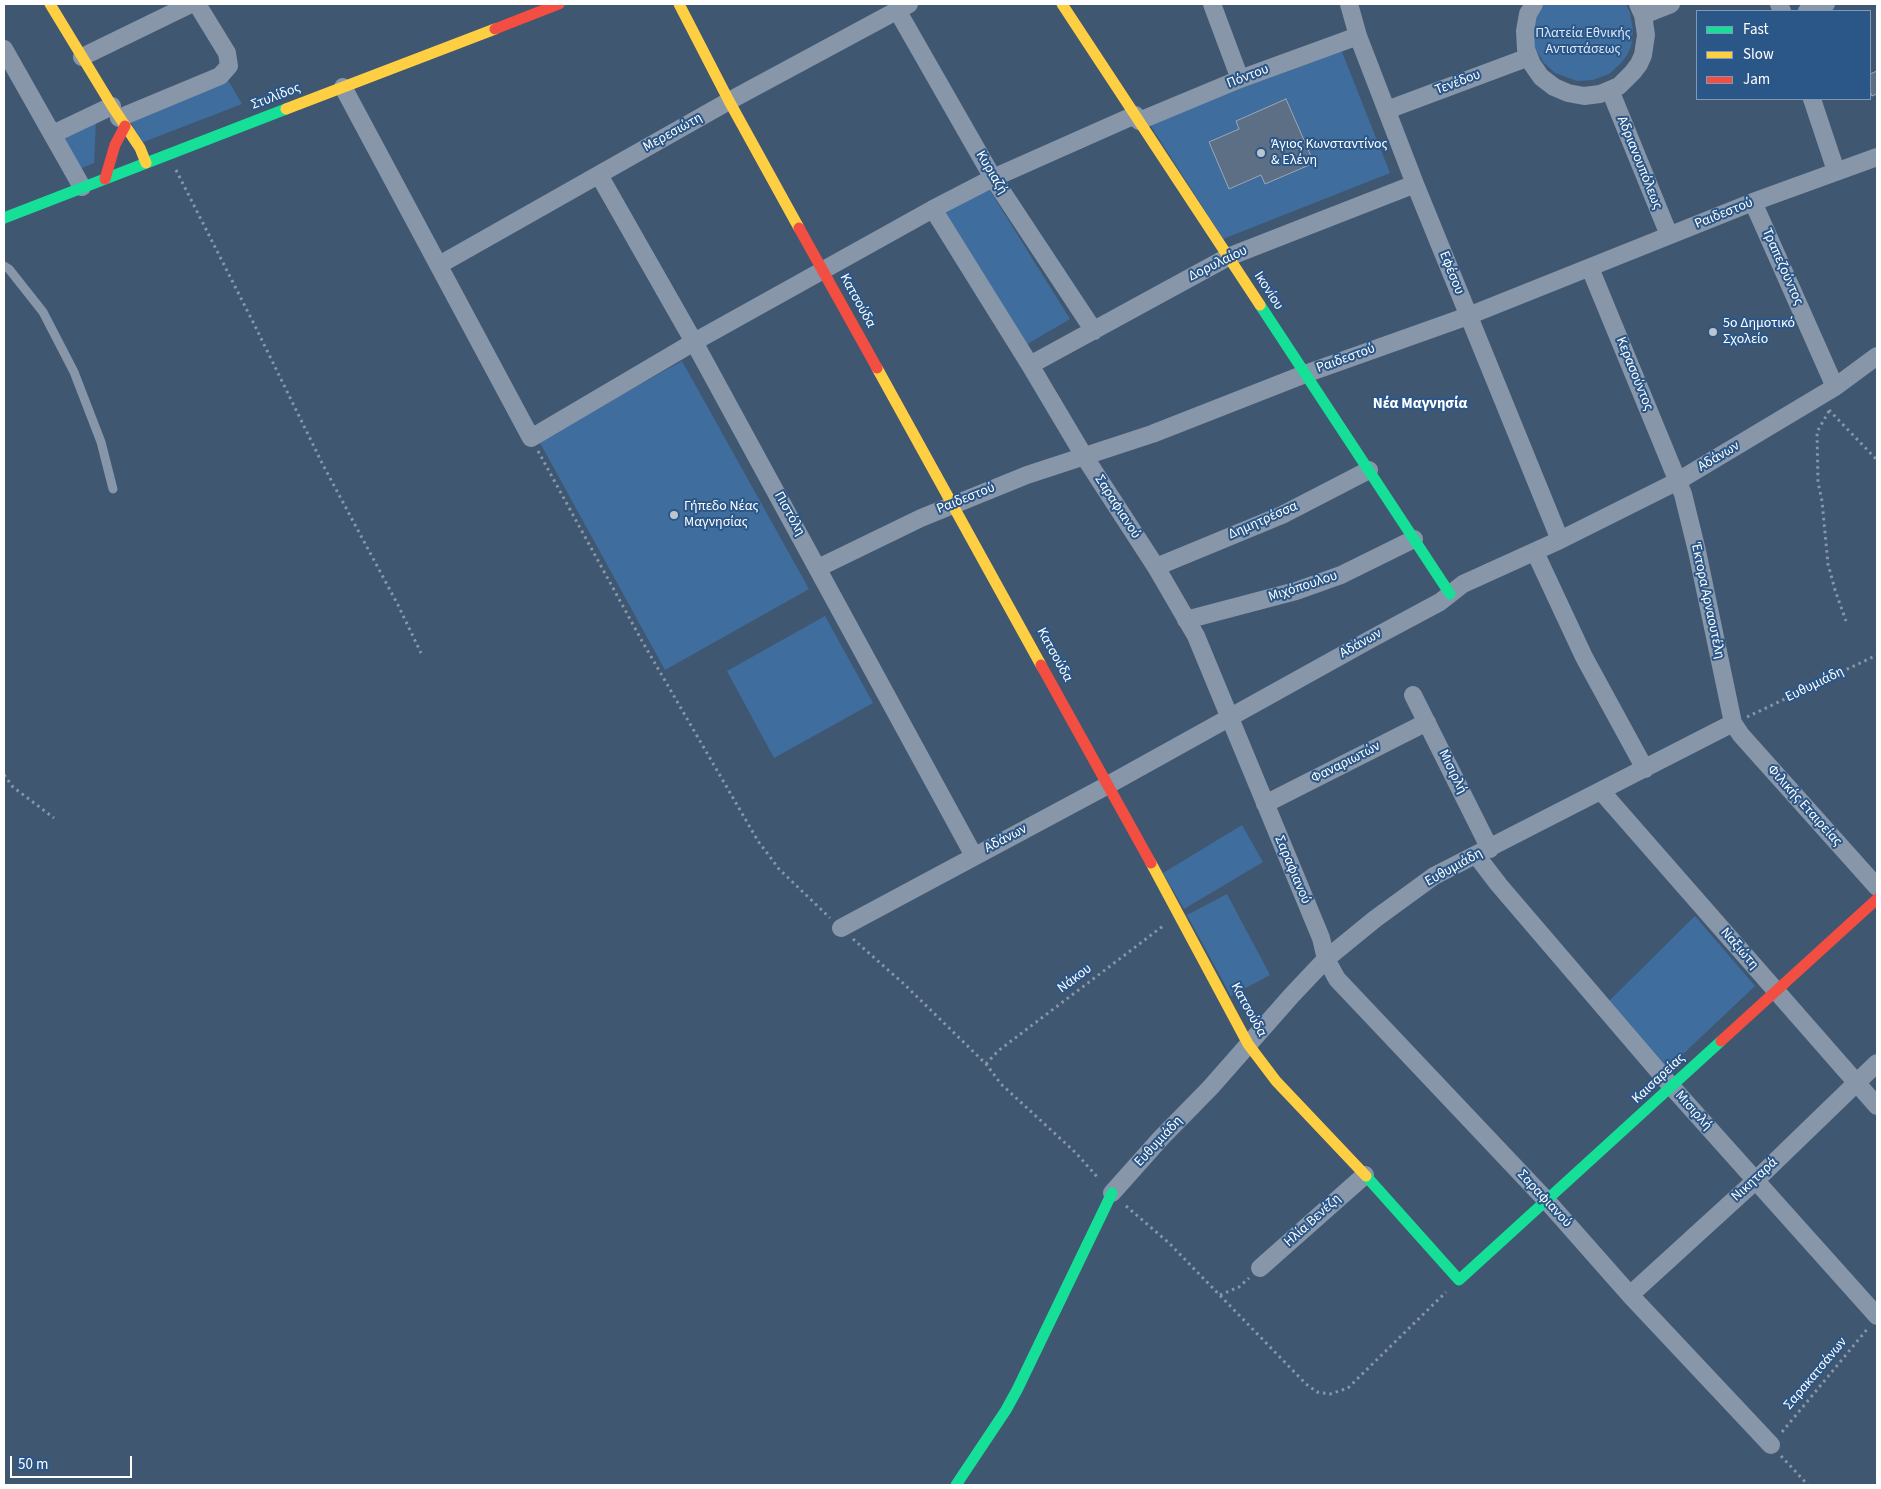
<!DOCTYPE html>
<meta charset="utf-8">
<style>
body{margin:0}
#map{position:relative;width:1881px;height:1489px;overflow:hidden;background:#405772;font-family:"Source Sans 3",sans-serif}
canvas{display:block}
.frame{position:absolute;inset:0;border:5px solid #fff;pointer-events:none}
.legend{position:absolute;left:1696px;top:10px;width:175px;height:90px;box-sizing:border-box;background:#2a5688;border:1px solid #7f9ab8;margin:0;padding:6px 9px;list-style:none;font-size:15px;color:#fff}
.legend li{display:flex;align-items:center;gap:10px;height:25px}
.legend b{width:25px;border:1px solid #7f9ab8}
.scale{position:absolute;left:10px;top:1456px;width:122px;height:22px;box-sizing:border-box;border:2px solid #fff;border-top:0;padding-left:6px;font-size:15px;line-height:18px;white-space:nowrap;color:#fff;-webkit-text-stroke:4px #2a5688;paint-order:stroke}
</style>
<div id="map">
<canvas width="1881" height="1489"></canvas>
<div class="frame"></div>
<ul class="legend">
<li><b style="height:6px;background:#16e098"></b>Fast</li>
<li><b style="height:6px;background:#ffcf43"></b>Slow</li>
<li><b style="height:6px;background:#f24e42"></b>Jam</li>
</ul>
<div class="scale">50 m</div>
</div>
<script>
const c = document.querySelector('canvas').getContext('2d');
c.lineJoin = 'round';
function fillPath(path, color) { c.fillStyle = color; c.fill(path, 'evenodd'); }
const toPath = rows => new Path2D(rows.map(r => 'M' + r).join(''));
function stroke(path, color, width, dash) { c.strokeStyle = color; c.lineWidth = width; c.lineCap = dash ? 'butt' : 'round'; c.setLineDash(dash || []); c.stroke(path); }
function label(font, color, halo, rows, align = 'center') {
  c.font = font + ' "Source Sans 3",sans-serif'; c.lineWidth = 4; c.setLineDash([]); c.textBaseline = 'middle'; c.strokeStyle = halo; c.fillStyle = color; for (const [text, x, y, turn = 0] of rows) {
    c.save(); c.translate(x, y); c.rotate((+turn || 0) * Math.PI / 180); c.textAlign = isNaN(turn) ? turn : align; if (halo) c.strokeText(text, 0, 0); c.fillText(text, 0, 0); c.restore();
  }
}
fillPath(toPath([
 [1540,4,1626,4,1630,13,1633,30,1631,47,1627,55,1622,62,1609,74,1593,80,1577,81,1555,73,1543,62,1535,48,1532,33],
 [1340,47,1390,173,1223,239,1149,123],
 [222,70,242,104,141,143,126,112],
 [96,122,94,163,72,172,53,134],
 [989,189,1070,319,1024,346,943,214],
 [682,361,809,589,665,670,539,441],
 [825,616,873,703,774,758,727,671],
 [1242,825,1263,862,1184,909,1163,873],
 [1227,894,1270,975,1231,996,1187,915],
 [1695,916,1755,986,1663,1073,1605,1005]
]), '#3f6d9d');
const building = toPath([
 [1877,71,1877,94,1872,96,1870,91,1870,74,1877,71],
 [1286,99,1314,163,1265,184,1261,175,1229,189,1209,142,1239,129,1236,121,1286,99]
]);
fillPath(building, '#5d6f84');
stroke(building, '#9aa7b6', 1);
stroke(toPath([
 [176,170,254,324,323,465,398,605,421,653],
 [1829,410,1877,460],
 [1829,411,1817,432,1818,482,1822,501,1828,564,1835,590,1846,621],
 [538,451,642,641,758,841,779,869,830,918],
 [1747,717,1877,655],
 [4,775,13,787,54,818],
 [853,939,904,984,986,1064,1001,1084,1076,1153,1099,1179],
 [986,1064,998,1051,1163,926],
 [1126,1206,1169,1243,1306,1384,1317,1392,1330,1394,1348,1388,1446,1292],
 [1220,1295,1239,1287,1249,1278],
 [1782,1432,1869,1327],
 [1781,1456,1808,1485]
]), '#8796a8', 3, [2.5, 4]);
stroke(toPath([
 [4,266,9,269,43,312,74,372,101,442,113,489]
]), '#8796a8', 9);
stroke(toPath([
 [1212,4,1240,79],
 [1349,4,1358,36,1415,184,1560,540],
 [1534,4,1528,14,1525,31,1526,49,1532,64,1541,77,1554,87,1568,93,1584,96,1600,94,1619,86,1633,72,1639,64,1643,55,1646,35,1643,15,1638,4],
 [1779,4,1782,11],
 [897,10,993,178,1094,331],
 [1807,11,1826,4],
 [1643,15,1671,4],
 [4,49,82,187],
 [82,57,191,4],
 [343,87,531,438,694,342,933,209,993,178,1135,115],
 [1610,90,1669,235],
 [1812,99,1836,171],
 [1387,110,1529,57],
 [119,118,220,76,229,66,227,53,197,4],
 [1139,121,1240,79,1358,36],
 [53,134,112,106],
 [599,175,694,342,974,856],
 [1753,202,1835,387],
 [933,209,1030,365,1084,456,1156,567,1196,636,1321,938,1326,959,1337,979,1547,1201,1630,1295,1771,1445],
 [439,265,729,101,909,4],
 [1590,268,1683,494,1697,551,1733,723,1741,735,1877,887],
 [1030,365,1228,257,1415,184],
 [1535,552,1584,657,1645,769],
 [1156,567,1282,515,1369,470],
 [818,568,921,518,1027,475,1152,434,1305,374,1468,316,1753,202,1877,157],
 [1186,620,1296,591,1341,575,1414,539],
 [1413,695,1490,849],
 [1601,791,1877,1106],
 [1265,804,1427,722],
 [1476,855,1499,885,1672,1087,1877,1316],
 [841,928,1108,785,1371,639,1440,602,1463,584,1560,540,1678,481,1835,387,1877,356],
 [1112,1193,1161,1138,1210,1088,1292,995,1326,959,1375,919,1434,876,1733,723],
 [1260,1268,1365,1175],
 [1630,1295,1755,1181,1877,1063]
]), '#8796a8', 18);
stroke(toPath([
 [4,218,286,109],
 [1260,305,1450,594],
 [1366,1176,1459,1280,1721,1041],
 [956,1485,1006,1410,1017,1390,1112,1193]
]), '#16e098', 11);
stroke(toPath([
 [50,4,112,106,140,148,146,163],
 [679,4,729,101,799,228],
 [1062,4,1260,305],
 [286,109,495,29],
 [877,368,1041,665],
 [1151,863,1248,1044,1276,1081,1366,1176]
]), '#ffcf43', 11);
stroke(toPath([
 [495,29,559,4],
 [105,179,115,145,125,126],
 [799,228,877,368],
 [1041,665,1151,863],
 [1721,1041,1877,899]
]), '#f24e42', 11);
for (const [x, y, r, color] of [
 [1261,153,5,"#bcc4ce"],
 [1713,332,5,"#bcc4ce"],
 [674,515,5,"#bcc4ce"]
]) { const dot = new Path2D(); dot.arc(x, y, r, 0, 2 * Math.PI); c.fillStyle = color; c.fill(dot); stroke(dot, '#2a5688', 2); }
label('14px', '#dbe8f7', '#2a5688', [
 ["Πλατεία Εθνικής",1583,34],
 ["Αντιστάσεως",1583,50]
]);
label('14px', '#fff', '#2a5688', [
 ["Πόντου",1248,77,-21],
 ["Τενέδου",1458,83,-21],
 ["Στυλίδος",276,97,-21],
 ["Μερεσιώτη",673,133,-29],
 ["Αδριανουπόλεως",1639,163,68],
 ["Κυριαζή",991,173,59],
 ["Ραιδεστού",1724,214,-22],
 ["Δορυλαίου",1218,264,-26],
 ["Τραπεζούντος",1782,267,66],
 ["Εφέσου",1451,273,68],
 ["Ικονίου",1268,291,57],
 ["Κατσούδα",857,301,61],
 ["Ραιδεστού",1346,359,-20],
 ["Κερασούντος",1634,374,68],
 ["Αδάνων",1719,457,-31],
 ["Ραιδεστού",966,499,-22],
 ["Σαραφιανού",1117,507,57],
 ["Πιστόλη",789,514,61],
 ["Δημητρέσσα",1263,521,-24],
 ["Μιχόπουλου",1303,587,-18],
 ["Έκτορα Αρναουτέλη",1707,601,78],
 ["Αδάνων",1361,644,-29],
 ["Κατσούδα",1054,655,61],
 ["Ευθυμιάδη",1815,685,-26],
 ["Φαναριωτών",1346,763,-27],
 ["Μισιρλή",1452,772,64],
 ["Φιλικής Εταιρείας",1804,806,48],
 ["Αδάνων",1006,839,-28],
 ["Ευθυμιάδη",1454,868,-29],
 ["Σαραφιανού",1292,870,67],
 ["Ναξιώτη",1739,949,49],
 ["Νάκου",1075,979,-37],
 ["Κατσούδα",1248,1010,61],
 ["Καισαρείας",1659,1079,-43],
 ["Μισιρλή",1693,1111,48],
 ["Ευθυμιάδη",1159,1142,-47],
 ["Νικηταρά",1755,1180,-43],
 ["Σαραφιανού",1544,1199,47],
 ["Ηλία Βενέζη",1313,1221,-42],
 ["Σαρακατσάνων",1816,1374,-50]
]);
label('14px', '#fff', '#2a5688', [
 ["Άγιος Κωνσταντίνος",1271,145],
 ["& Ελένη",1271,161],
 ["5ο Δημοτικό",1723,324],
 ["Σχολείο",1723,340],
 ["Γήπεδο Νέας",684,507],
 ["Μαγνησίας",684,523]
], 'left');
label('bold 15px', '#fff', '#2a5688', [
 ["Νέα Μαγνησία",1420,405]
]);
</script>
